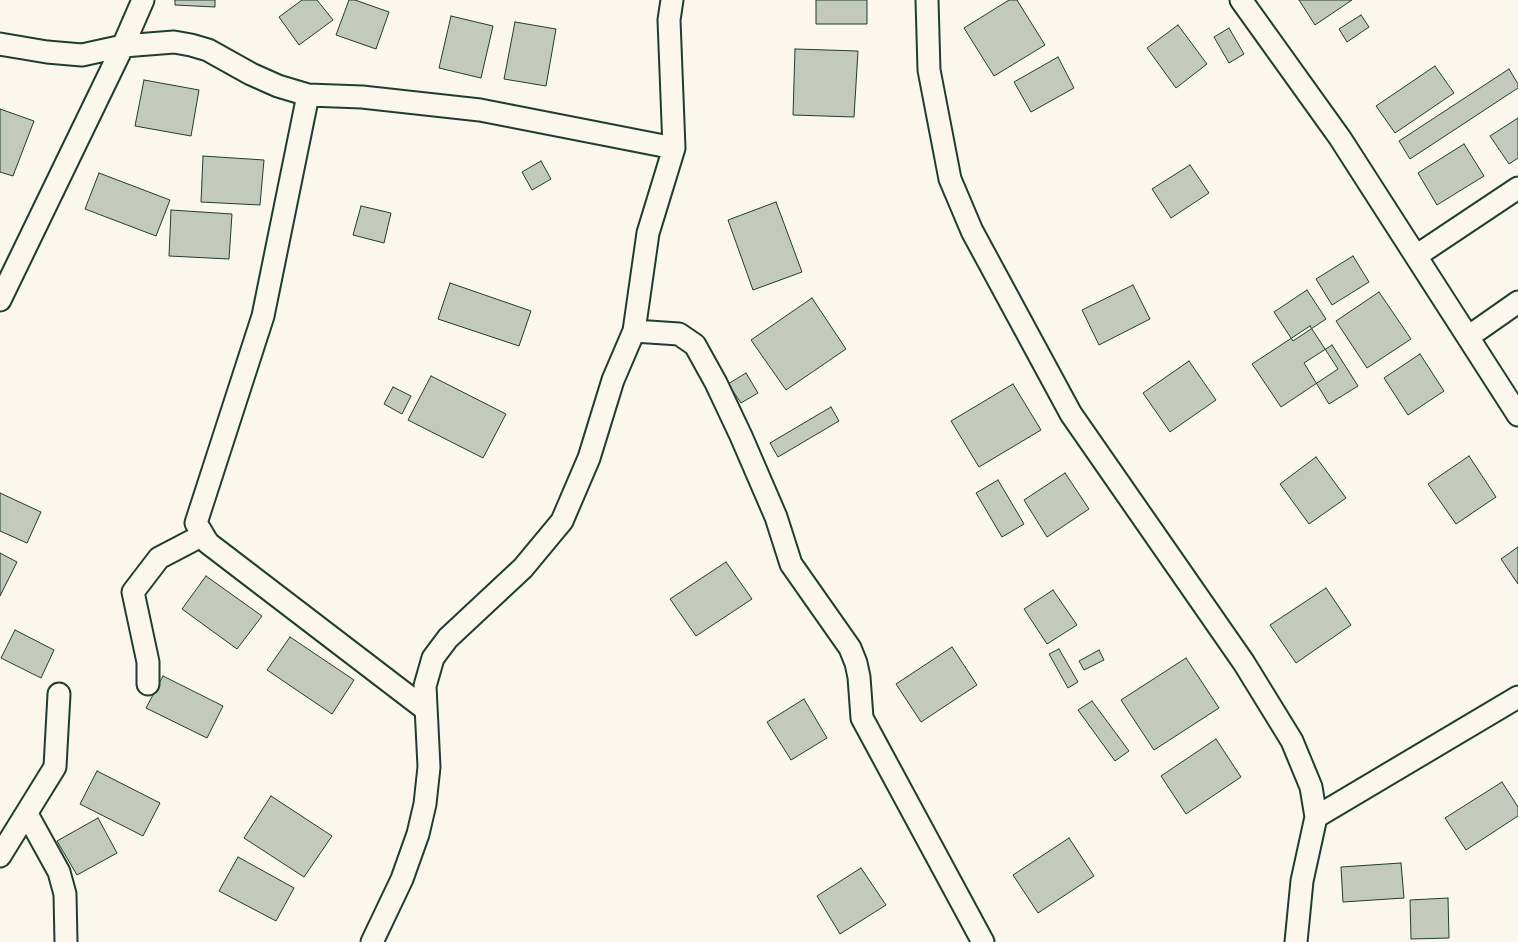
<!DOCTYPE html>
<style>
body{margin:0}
canvas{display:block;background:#fbf7ec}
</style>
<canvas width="1518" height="942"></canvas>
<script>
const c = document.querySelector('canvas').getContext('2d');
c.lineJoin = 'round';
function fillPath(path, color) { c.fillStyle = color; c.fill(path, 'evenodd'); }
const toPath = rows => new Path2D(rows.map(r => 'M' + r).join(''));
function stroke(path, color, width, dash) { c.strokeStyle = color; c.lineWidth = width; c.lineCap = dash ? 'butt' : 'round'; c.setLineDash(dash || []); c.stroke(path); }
const building = toPath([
 [175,0,215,0,215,7,175,5,175,0],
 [302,0,317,0,333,20,299,45,279,17,302,0],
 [349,0,355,0,389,12,376,49,336,35,349,0],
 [816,0,867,0,867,24,816,24,816,0],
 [1009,0,1017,0,1045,45,994,76,964,28,1009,0],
 [1299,0,1352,0,1315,25,1299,0],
 [1361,15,1369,27,1347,42,1339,29,1361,15],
 [451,16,493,26,481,78,439,68,451,16],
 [515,22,556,29,546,86,504,79,515,22],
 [1178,25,1207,64,1176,88,1147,48,1178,25],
 [1229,28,1244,54,1229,63,1214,37,1229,28],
 [795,49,858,51,854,117,793,115,795,49],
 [1058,57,1074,88,1031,112,1014,82,1058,57],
 [1435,66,1454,93,1395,133,1376,106,1435,66],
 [1509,69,1518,84,1518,88,1410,159,1399,141,1509,69],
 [144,80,199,90,191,136,135,126,144,80],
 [0,109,34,121,13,176,0,172,0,109],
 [1518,118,1518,158,1509,164,1490,136,1518,118],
 [1464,144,1484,176,1437,205,1418,173,1464,144],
 [203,156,264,160,260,205,201,202,203,156],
 [541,161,551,179,532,190,522,172,541,161],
 [1190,165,1209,193,1171,218,1152,189,1190,165],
 [99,173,170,200,156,236,85,209,99,173],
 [776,202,802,272,753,290,728,220,776,202],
 [361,206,391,213,384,243,353,235,361,206],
 [171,210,232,214,229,259,169,256,171,210],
 [1353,256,1369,282,1332,305,1316,279,1353,256],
 [450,283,531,311,519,346,438,319,450,283],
 [1133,285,1150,319,1099,345,1082,310,1133,285],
 [1307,290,1326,319,1293,341,1274,312,1307,290],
 [1379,292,1411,339,1367,368,1336,321,1379,292],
 [812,298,846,349,786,390,751,340,812,298],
 [1310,326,1338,369,1281,407,1252,364,1310,326],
 [1332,345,1358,386,1329,404,1304,363,1332,345],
 [1420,354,1444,391,1408,415,1384,378,1420,354],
 [1189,361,1216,400,1170,432,1143,393,1189,361],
 [746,373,758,393,741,403,728,384,746,373],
 [431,376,506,414,483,458,408,420,431,376],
 [1013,384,1041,430,979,467,951,421,1013,384],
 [393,387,411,396,402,414,384,404,393,387],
 [831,407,839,421,778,457,770,443,831,407],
 [1469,456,1496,497,1456,524,1428,484,1469,456],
 [1316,457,1346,498,1309,524,1280,484,1316,457],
 [1065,473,1089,509,1047,537,1024,500,1065,473],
 [998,480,1024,524,1002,537,976,493,998,480],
 [0,493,41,512,27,543,0,531,0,493],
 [1518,547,1518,584,1501,559,1518,547],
 [0,553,17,562,0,596,0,553],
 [726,562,752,599,696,636,670,599,726,562],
 [206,576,262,616,237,649,182,609,206,576],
 [1326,588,1351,625,1296,663,1270,625,1326,588],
 [1053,590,1077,625,1047,644,1024,609,1053,590],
 [15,630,54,650,41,678,1,658,15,630],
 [290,637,354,680,332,714,267,670,290,637],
 [952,647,977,685,921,722,896,684,952,647],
 [1059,649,1078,682,1068,688,1049,654,1059,649],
 [1099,650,1104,660,1084,670,1079,661,1099,650],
 [1186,658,1219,708,1154,750,1121,700,1186,658],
 [163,676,223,706,207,738,146,708,163,676],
 [804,699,827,738,791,760,767,722,804,699],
 [1092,701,1129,751,1115,761,1078,710,1092,701],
 [1216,739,1241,777,1186,814,1161,776,1216,739],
 [97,771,160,803,143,836,80,804,97,771],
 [1502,782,1518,807,1518,816,1466,850,1445,818,1502,782],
 [271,796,332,836,304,877,244,838,271,796],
 [98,818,117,853,77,875,57,841,98,818],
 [1069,838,1094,876,1038,913,1013,875,1069,838],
 [238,857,294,888,276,921,219,891,238,857],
 [1401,863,1404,898,1343,902,1341,867,1401,863],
 [861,868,886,905,840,934,817,896,861,868],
 [1448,898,1449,938,1411,939,1410,900,1448,898]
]);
fillPath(building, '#c4c9be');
stroke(building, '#1f3d34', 1);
const minor = toPath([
 [927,0,929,70,950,179,972,231,1071,414,1244,663,1292,741,1311,787,1316,817,1302,881,1296,942],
 [1241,0,1340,138,1518,415],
 [0,44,47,52,82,55,123,46,174,42,191,45,208,50,251,74,278,86,308,95,362,97,480,110,674,148],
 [308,95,263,316,196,523,208,543,425,709],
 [1416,256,1518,188],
 [0,300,123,46,143,0],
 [634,331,679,334,695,345,716,383,741,436,776,517,791,564,850,648,856,663,859,677,862,718,983,942],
 [1468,337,1518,302],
 [148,684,148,662,133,592,159,558,203,535],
 [27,814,59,872,65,894,66,942],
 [1316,817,1518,697],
 [0,856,55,767,59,694],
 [372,942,402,879,418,834,425,804,429,767,425,686,433,658,448,638,523,568,562,521,589,458,613,380,634,331,648,233,674,148,669,20,672,0]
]);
stroke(minor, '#1f3d34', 25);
stroke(minor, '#fbf7ec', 21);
</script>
